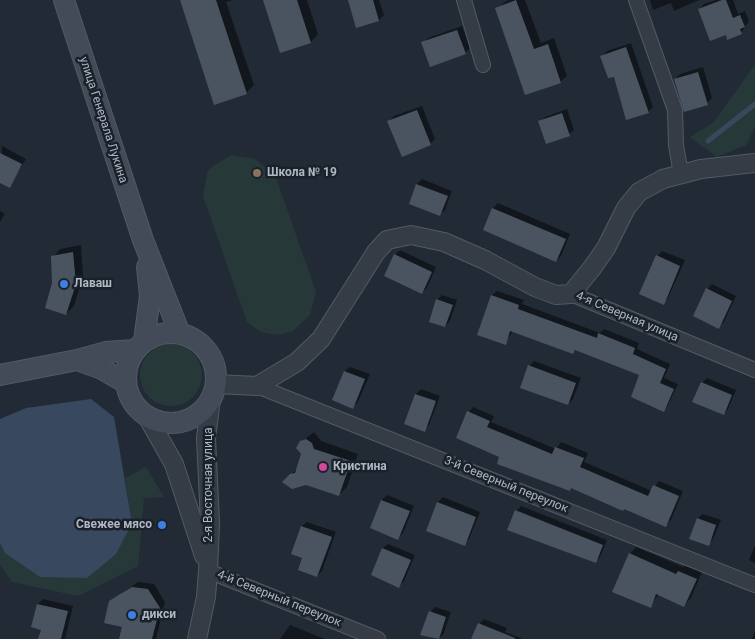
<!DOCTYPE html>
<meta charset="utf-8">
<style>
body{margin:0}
canvas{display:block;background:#222a36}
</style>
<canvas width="755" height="639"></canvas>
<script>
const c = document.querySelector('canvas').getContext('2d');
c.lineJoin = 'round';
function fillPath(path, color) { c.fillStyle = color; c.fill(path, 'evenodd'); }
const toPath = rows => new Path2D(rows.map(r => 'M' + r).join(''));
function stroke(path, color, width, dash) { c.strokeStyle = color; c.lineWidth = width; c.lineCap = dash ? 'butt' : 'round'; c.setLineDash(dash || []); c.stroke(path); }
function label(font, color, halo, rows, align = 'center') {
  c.font = font + ' Roboto,sans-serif'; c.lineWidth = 5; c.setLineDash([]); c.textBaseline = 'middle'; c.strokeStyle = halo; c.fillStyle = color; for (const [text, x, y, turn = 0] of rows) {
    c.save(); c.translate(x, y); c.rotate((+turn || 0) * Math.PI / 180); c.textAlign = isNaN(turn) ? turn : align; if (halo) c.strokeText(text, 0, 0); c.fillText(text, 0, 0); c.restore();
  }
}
fillPath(toPath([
 [755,65,755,127,746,145,717,157,690,137,713,123],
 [231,155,255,159,275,175,316,292,310,315,293,331,278,335,261,332,247,322,203,196,208,170],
 '140 375a31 31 0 1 1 62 0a31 31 0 1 1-62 0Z',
 [146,467,164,497,144,498,138,566,78,596,12,582,0,565,0,543,5,553,132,523,125,478]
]), '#273839');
fillPath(toPath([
 [91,399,114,417,132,523,116,554,87,578,40,577,5,553,0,543,0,419,26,408]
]), '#38485e');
fillPath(toPath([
 [181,0,233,0,226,2,254,85,246,93],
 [264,0,307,0,318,34,311,42,281,52],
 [349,0,379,0,384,15,379,20,357,27],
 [508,0,525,0,541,43,554,38,567,76,560,82,496,9],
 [650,0,699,0,674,11,671,3,653,10],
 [716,0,733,0,738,14,745,11,749,21,741,33,727,34,699,9,704,4],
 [462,26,470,48,465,53,423,43,428,38],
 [631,43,653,107,648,112,614,75,602,56,607,51],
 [703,67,712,98,707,103,675,79,680,74],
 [422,106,435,139,430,144,389,121,394,116],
 [567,109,574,130,569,134,540,122,545,117],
 [2,146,26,159,9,186,0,181],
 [422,179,452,191,445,210,440,214,410,203,417,184],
 [498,203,570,234,561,256,556,261,484,229,493,208],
 [0,211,5,214,0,222],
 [81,245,83,276,74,306,66,314,53,283,53,257,60,249],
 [400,250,436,267,427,288,422,293,395,255],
 [662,251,685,260,668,298,663,303,657,256],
 [712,284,736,296,724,322,719,327,707,289],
 [497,291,524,300,522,304,600,333,604,329,639,343,637,349,670,364,664,378,678,384,668,405,663,410,640,374,577,349,573,353,513,331,505,343,492,295],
 [442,295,457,300,450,321,445,326,437,300],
 [534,361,581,378,573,399,568,404,529,366],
 [350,367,370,374,358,402,353,407,334,400,345,371],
 [707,378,736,390,728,409,724,414,702,383],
 [421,389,440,396,429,425,424,430,405,423,416,394],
 [473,407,494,416,491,422,556,449,561,442,588,453,584,462,652,491,659,481,683,491,671,520,666,525,572,487,570,490,501,457,469,412],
 [314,432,321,441,358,454,347,487,339,495,291,475,298,467,302,454,301,442],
 [387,495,414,506,403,533,398,538,371,528,382,500],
 [443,497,480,512,469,539,464,544,438,502],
 [521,506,607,540,600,557,595,562,516,511],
 [703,514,721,520,713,539,708,544,698,518],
 [307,522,336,532,322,571,317,576,304,557,302,526],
 [388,544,415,555,404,581,399,586,372,575,383,548],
 [755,545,755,563,749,560],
 [636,547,683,567,686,565,702,572,691,598,684,605,659,594,650,606,630,554],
 [138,582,154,584,165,602,156,639,121,639,123,626,110,602],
 [43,599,73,606,65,639,40,639,42,629,38,604],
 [435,607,451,612,443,635,438,639,422,634,430,612],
 [484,619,507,628,505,632,523,639,473,639,479,624],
 [290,625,325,639,280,639],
 [755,631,755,639,752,639]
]), '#0007');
stroke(toPath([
 [708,141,755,104]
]), '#38485e', 5);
fillPath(toPath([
 [180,0,216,0,247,94,214,105],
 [263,0,297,0,311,43,280,53],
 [348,0,373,0,379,21,356,28],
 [516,0,534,49,548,44,561,83,525,95,495,8],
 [722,0,726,0,733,18,740,15,745,27,740,29,742,34,727,40,726,35,710,41,698,9],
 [457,30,466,54,430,67,421,42],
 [626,47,649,113,626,120,614,77,608,78,600,56],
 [698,72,708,105,684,112,674,79],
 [417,110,431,145,402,157,387,121],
 [562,113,570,136,546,144,538,121],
 [0,153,22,164,10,188,0,183],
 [416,184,448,196,440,216,409,204],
 [492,208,566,239,556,262,483,230],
 [73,252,76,284,66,315,45,308,52,283,51,256],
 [394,254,432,272,422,294,384,276],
 [656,255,680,266,664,305,639,294],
 [706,288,732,301,719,329,693,316],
 [491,295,519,305,518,309,597,338,598,333,635,348,633,354,666,369,660,383,674,389,664,412,631,397,639,375,575,350,573,354,510,331,506,345,477,335],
 [436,299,453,305,445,327,429,322],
 [528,365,576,383,568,405,520,388],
 [344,371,365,379,353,409,332,400],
 [701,382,732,395,724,415,692,402],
 [415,394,436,401,425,432,404,424],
 [467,411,490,421,487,427,552,454,555,447,584,458,580,467,648,496,653,485,679,496,666,527,624,509,623,511,571,488,570,491,497,464,499,457,456,438],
 [306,439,312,443,314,449,351,461,339,496,306,485,292,489,282,482,290,474,295,473,301,454,296,448,300,441],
 [381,500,410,511,398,540,370,528],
 [437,502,476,517,465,546,426,531],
 [515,510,603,545,596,563,507,530],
 [697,518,716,525,709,546,689,539],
 [301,526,332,537,317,577,298,570,302,558,291,554],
 [382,548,411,560,399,588,371,575],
 [629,553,676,574,678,571,697,579,684,607,656,594,651,608,612,592],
 [132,587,148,589,160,608,152,639,119,639,122,627,104,623,109,601],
 [37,604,68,611,61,639,38,639,41,630,31,627],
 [429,611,446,617,439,639,420,635],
 [478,623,515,638,515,639,471,639]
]), '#4a5461');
const minor = toPath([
 [464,0,483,65],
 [636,0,675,110,676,145,681,174],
 [571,294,755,370],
 [257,386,755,585],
 [208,571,378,639]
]);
const tertiary = toPath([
 [216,384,257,386,297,362,321,339,376,252,387,240,411,235,444,242,485,260,535,287,556,295,571,294,592,268,606,248,626,208,639,192,663,179,701,169,755,163],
 [148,418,174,464,204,556],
 [197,639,206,597,208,571,210,523,206,438,211,399]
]);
const secondary = toPath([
 [64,0,143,240,180,334],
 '126 378a45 45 0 1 1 90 0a45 45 0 1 1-90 0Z',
 [144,341,150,296,147,267],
 [77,360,102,369,126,383],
 [0,375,77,360,106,352,135,350]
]);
stroke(minor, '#525a64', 16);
stroke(tertiary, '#525a64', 20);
stroke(secondary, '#525a64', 22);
stroke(minor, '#353c46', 14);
stroke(tertiary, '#353c46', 18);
stroke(secondary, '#434b59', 20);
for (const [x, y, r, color] of [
 [257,173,5,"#8d6e63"],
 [64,284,5,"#3f7fe0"],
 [323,467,5,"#d1479c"],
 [162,525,5,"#3f7fe0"],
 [132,615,5,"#3f7fe0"]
]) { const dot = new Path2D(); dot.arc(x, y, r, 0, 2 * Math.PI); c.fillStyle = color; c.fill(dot); stroke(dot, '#1b212b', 2); }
label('12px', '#afb7c3', '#1b212b', [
 ["улица Генерала Лукина",103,120,72],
 ["4-я Северная улица",627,317,23],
 ["2-я Восточная улица",209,485,-90],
 ["3-й Северный переулок",506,485,22],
 ["4-й Северный переулок",279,599,22]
]);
label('bold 12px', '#afb7c3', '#1b212b', [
 ["Школа № 19",267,173],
 ["Лаваш",74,284],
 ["Кристина",333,467],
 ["Свежее мясо",152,525,"right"],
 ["дикси",142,615]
], 'left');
</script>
